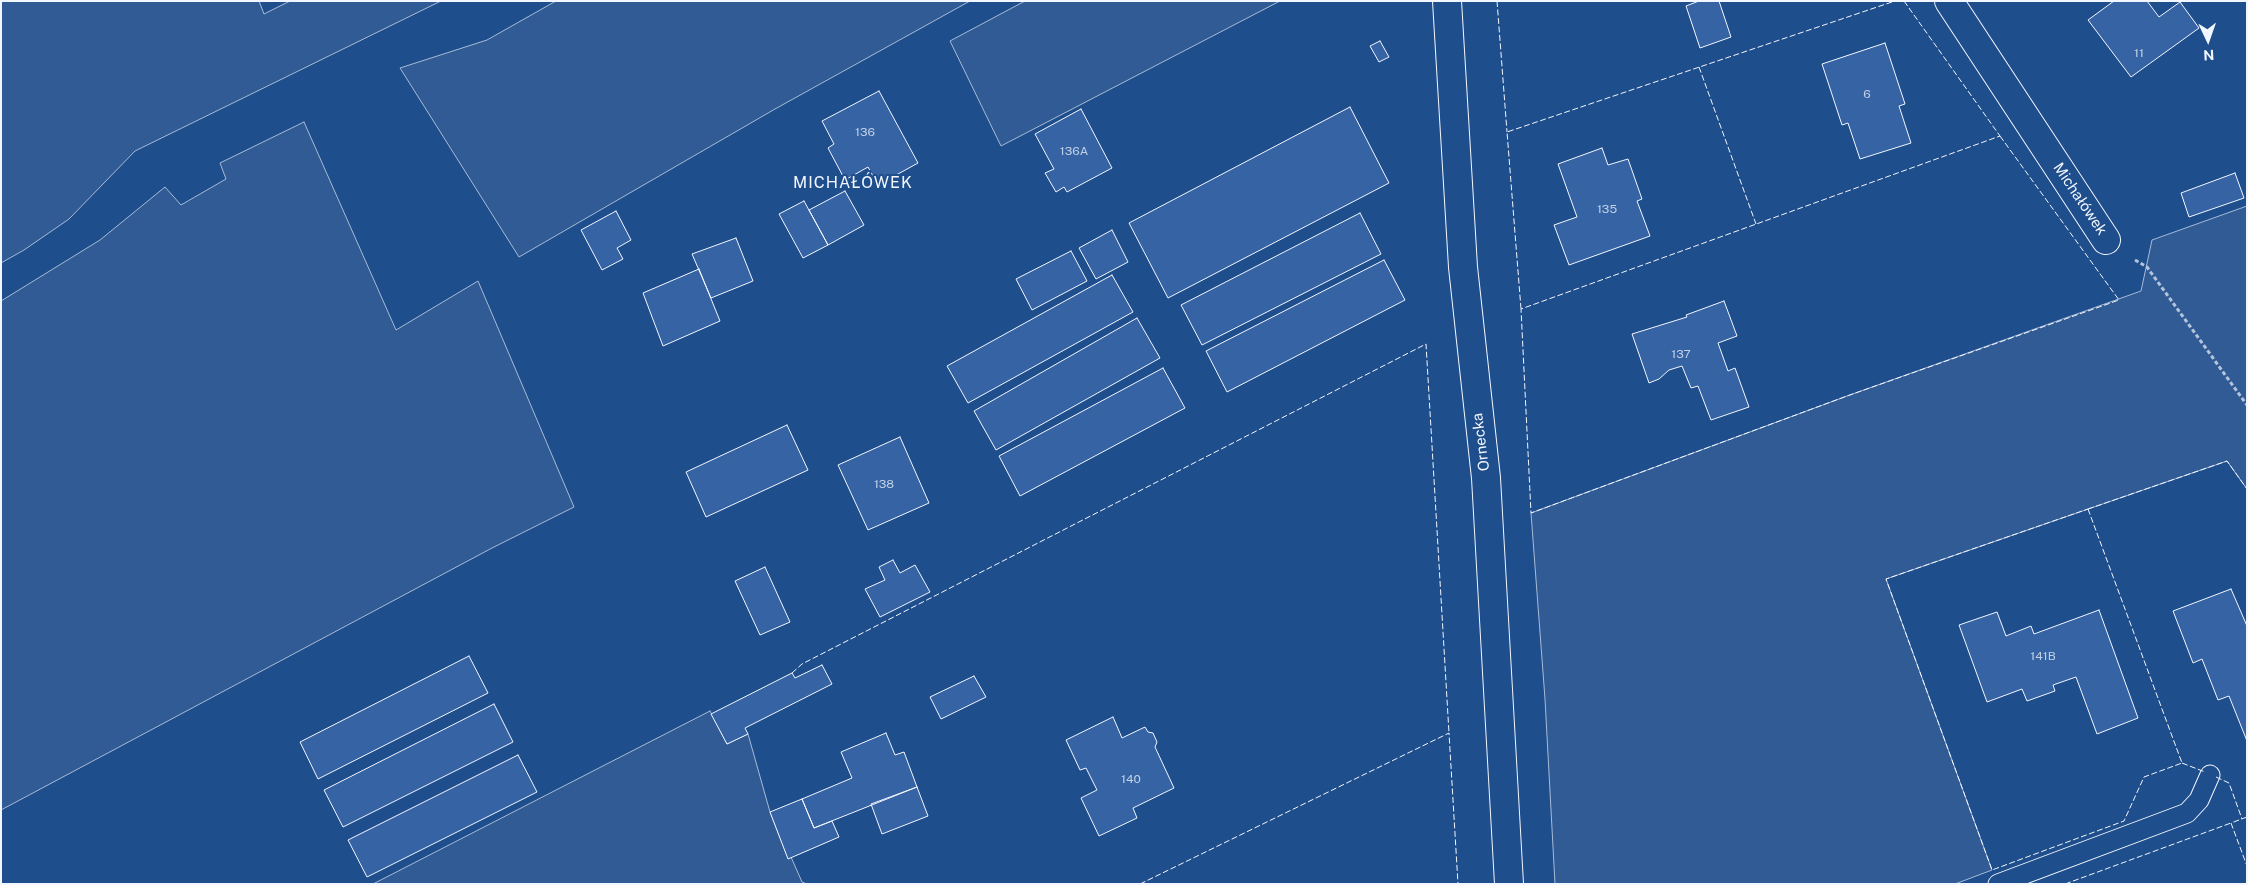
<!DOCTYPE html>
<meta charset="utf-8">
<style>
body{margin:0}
#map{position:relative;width:2248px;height:885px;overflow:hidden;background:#1f4e8c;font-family:"Public Sans",sans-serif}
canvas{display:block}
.frame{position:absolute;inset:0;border:2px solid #f2f6ff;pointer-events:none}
.north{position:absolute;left:2183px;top:15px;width:50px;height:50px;-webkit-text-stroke:4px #1f4e8c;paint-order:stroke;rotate:177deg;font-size:14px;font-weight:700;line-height:20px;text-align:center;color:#f2f6ff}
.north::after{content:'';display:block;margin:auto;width:18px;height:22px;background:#f2f6ff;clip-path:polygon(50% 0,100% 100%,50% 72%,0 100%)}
</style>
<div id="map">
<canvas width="2248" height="885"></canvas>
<div class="frame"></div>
<div class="north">N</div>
</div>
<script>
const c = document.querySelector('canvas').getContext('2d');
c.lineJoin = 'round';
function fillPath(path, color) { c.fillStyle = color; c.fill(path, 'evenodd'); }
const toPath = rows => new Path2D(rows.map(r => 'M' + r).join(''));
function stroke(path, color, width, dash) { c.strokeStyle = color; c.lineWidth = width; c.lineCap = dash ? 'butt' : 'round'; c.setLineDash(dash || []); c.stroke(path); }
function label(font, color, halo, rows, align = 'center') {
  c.font = font + ' "Public Sans",sans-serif'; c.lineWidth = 4; c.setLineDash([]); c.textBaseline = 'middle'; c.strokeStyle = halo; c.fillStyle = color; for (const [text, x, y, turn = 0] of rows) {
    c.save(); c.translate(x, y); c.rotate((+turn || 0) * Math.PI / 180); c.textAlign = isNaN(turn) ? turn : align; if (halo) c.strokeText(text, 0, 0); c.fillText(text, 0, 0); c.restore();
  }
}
const built = toPath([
 [1,1,259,1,264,14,290,1,441,1,135,151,69,219,24,250,1,263,1,1],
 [556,1,970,1,775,109,519,257,400,68,487,40,556,1],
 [1025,1,1280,1,1001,146,950,41,1025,1],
 [304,122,396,330,478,281,574,507,492,548,1,810,1,301,100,240,165,187,181,205,226,179,220,163,304,122],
 [2247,206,2247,489,2227,461,1886,579,1992,870,1955,884,1555,884,1545,699,1531,513,1847,396,2141,291,2152,240,2247,206],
 [710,711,727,744,748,734,770,812,788,858,791,857,802,882,807,884,373,884,710,711]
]);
fillPath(built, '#305b95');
stroke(built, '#a8bbd7', 1);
const building = toPath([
 [1699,1,1719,1,1731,37,1700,48,1686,6,1699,1],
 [2114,1,2147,1,2159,17,2180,2,2199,28,2131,77,2088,20,2114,1],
 [1380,41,1389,57,1379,62,1370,46,1380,41],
 [1885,43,1905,104,1899,106,1911,143,1860,159,1848,123,1842,125,1822,64,1885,43],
 [879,91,918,163,878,185,868,167,845,180,828,148,834,144,822,121,879,91],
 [1350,107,1389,183,1168,298,1129,223,1350,107],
 [1081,109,1112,168,1067,192,1064,187,1056,192,1045,173,1054,169,1035,134,1081,109],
 [1602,148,1608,165,1628,159,1642,199,1637,201,1650,236,1569,265,1554,225,1577,217,1558,164,1602,148],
 [2235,173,2244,198,2189,217,2181,193,2235,173],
 [845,191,864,225,828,245,809,210,845,191],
 [804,201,828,245,803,258,779,214,804,201],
 [616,211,631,240,617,248,623,259,602,270,581,230,616,211],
 [1360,213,1381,254,1202,345,1181,305,1360,213],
 [1112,230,1128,262,1096,279,1079,248,1112,230],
 [736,238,753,281,711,298,692,254,736,238],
 [1071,251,1087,281,1032,310,1016,279,1071,251],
 [1384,260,1405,300,1227,392,1206,351,1384,260],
 [699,269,720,321,663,346,643,293,699,269],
 [1112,275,1133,312,968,403,947,366,1112,275],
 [1724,301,1737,336,1718,343,1728,371,1735,368,1749,407,1711,420,1698,386,1691,388,1682,366,1669,370,1659,379,1649,383,1632,334,1687,317,1686,315,1724,301],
 [1137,318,1160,358,996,450,974,411,1137,318],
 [1163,368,1185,408,1020,496,999,456,1163,368],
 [787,425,808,470,706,517,686,472,787,425],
 [900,437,929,503,868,530,838,465,900,437],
 [893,560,900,573,915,565,930,592,880,617,865,589,885,580,879,567,893,560],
 [765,567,790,622,760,635,735,581,765,567],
 [2231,589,2247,626,2247,741,2229,696,2218,700,2202,659,2193,663,2173,611,2231,589],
 [2099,610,2138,718,2097,734,2076,677,2053,685,2055,691,2027,701,2022,689,1987,702,1959,625,1997,612,2006,636,2031,626,2034,634,2099,610],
 [469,656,488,693,318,779,300,742,469,656],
 [822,665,832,684,745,728,748,734,727,744,711,714,792,673,795,678,822,665],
 [974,676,986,697,941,719,930,697,974,676],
 [494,704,513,742,343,827,324,790,494,704],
 [1113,717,1122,738,1145,727,1148,732,1153,733,1157,742,1155,747,1174,788,1133,808,1137,818,1099,836,1081,798,1097,790,1086,768,1080,770,1066,740,1113,717],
 [886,733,895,755,904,752,917,787,814,828,802,799,852,778,841,752,886,733],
 [518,755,537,792,367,877,348,840,518,755],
 [917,787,928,816,882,834,871,804,917,787],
 [802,799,814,828,832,821,839,837,788,859,770,812,802,799]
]);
fillPath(building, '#3563a3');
stroke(building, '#f2f6ff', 1);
const service = toPath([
 [1998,884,2187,813,2199,800,2210,775]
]);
const minor = toPath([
 [1447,1,1463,267,1486,478,1509,884],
 [1949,1,2106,240]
]);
stroke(service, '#f2f6ff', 21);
stroke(minor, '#f2f6ff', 30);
stroke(toPath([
 [2135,260,2147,267,2247,405]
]), '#b3c4dc', 3, [4, 2.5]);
stroke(service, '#1f4e8c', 19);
stroke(minor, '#1f4e8c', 28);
stroke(toPath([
 [1497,1,1507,132],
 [1904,1,2000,136],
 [1699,67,1756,224],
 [2000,136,2119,300,1847,396,1531,513,1521,309,2000,136],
 [1521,309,1507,132,1895,1],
 [2088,509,2182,763,2144,777,2124,821,1992,870,1886,579,2088,509],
 [2088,509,2227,461,2247,489],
 [792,673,802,664,1426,344,1449,733],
 [2182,763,2205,772],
 [2216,777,2229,783,2242,819],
 [2247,817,2231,823,2247,866],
 [1140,884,1449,733,1458,884],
 [2065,884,2231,823]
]), '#f2f6ff', 1, [6, 2.5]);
label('12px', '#c3d1e8', null, [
 ["11",2139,53],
 ["6",1867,94],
 ["136",865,132],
 ["136A",1074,151],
 ["135",1607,209],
 ["137",1681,354],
 ["138",884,484],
 ["141B",2043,656],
 ["140",1131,779]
]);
label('15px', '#f2f6ff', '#1f4e8c', [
 ["Michałówek",2080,199,56],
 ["Ornecka",1481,442,-97]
]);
c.letterSpacing = '1px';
label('16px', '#f2f6ff', '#1f4e8c', [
 ["MICHAŁÓWEK",853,183]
]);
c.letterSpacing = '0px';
</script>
